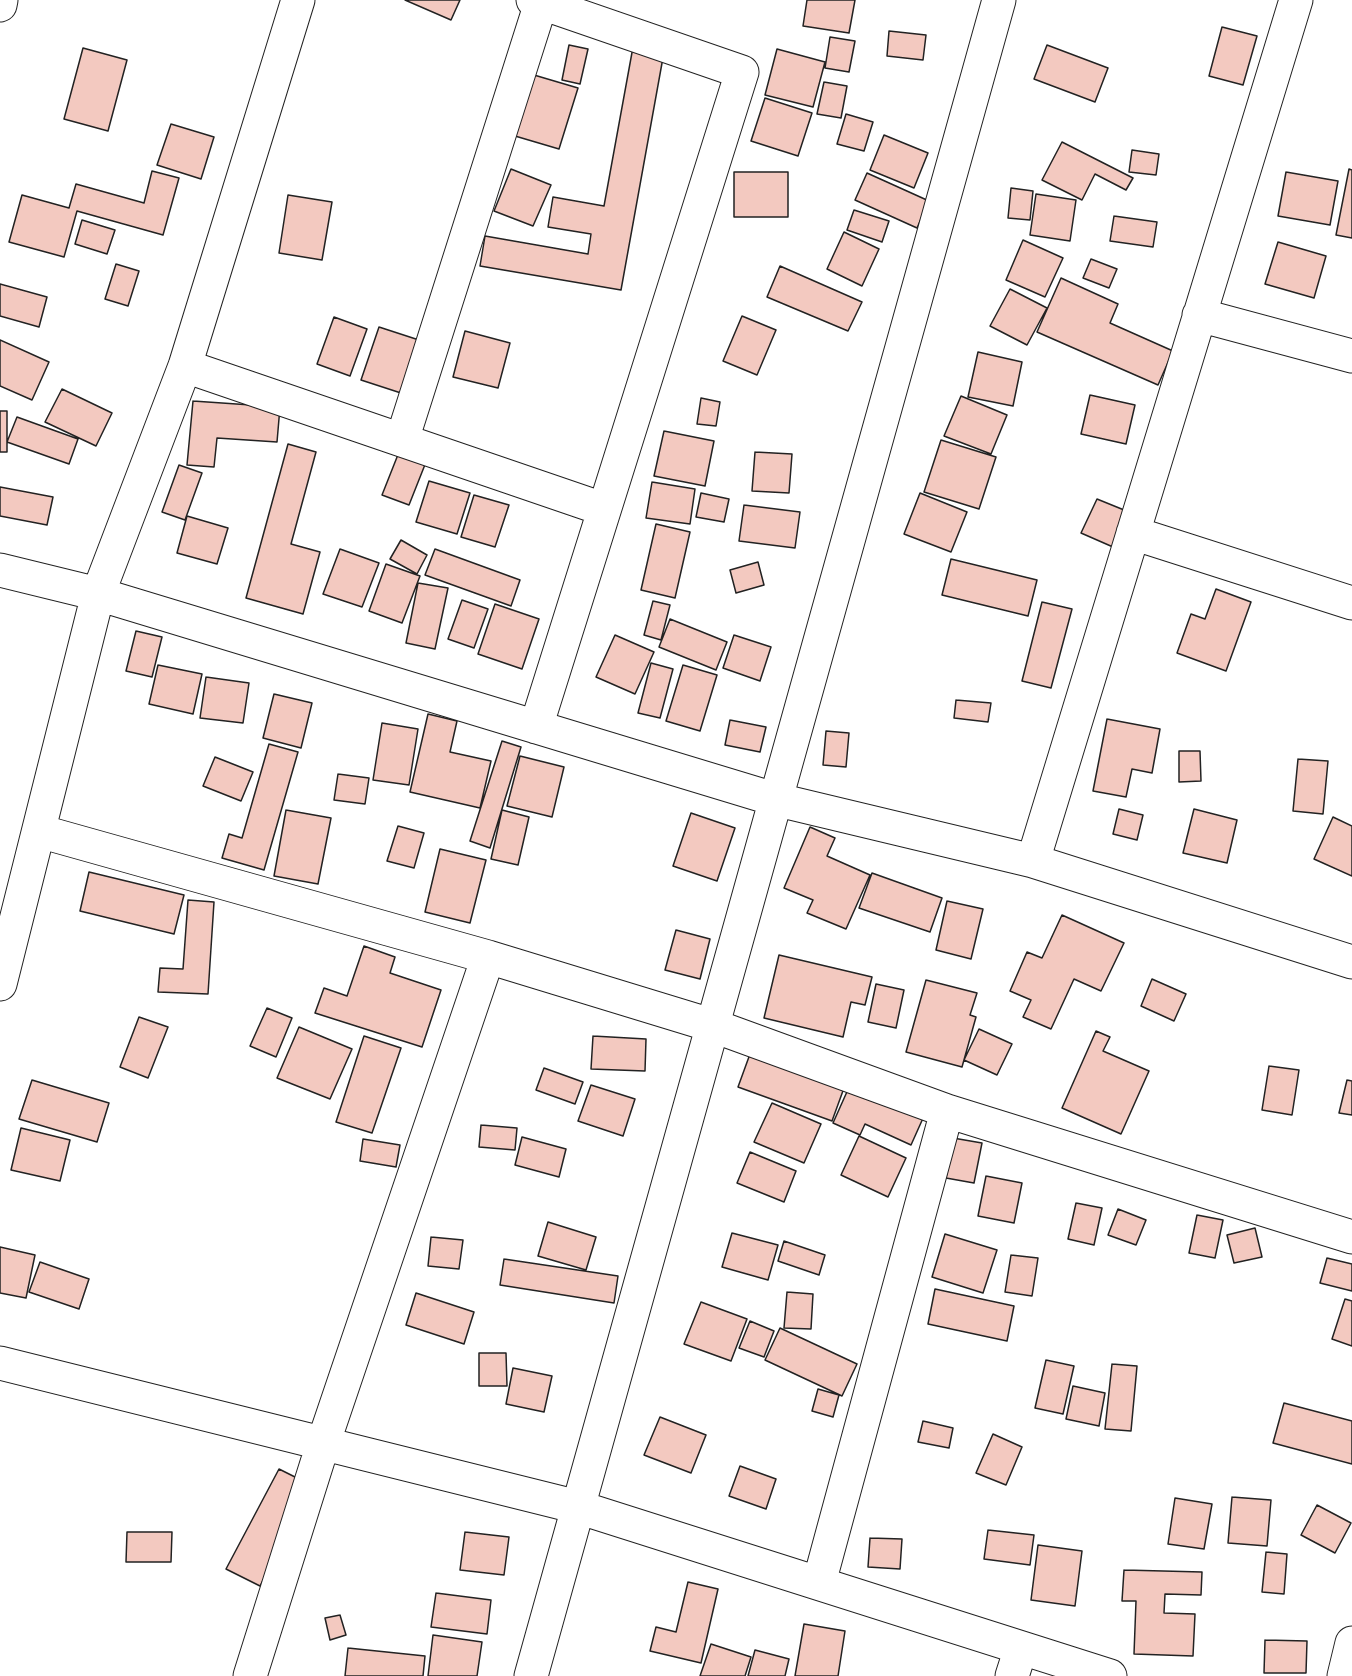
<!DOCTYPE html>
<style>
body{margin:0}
canvas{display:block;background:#fff}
</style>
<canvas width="1352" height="1676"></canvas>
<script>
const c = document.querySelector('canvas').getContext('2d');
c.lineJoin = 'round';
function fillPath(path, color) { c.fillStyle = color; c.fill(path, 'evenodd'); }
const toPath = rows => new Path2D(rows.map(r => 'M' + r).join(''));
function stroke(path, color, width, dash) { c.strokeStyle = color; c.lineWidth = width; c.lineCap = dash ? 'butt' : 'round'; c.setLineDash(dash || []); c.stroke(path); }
const building = toPath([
 [405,0,460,0,451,20,405,0],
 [807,0,855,0,849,33,803,26,807,0],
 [1222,27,1257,36,1243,85,1209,76,1222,27],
 [889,31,926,35,923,60,887,56,889,31],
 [830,37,855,41,849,72,825,68,830,37],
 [569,45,588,49,580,84,562,80,569,45],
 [1047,45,1108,68,1095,102,1034,79,1047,45],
 [633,47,664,52,621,290,480,266,485,236,588,254,591,234,548,227,553,197,604,206,633,47],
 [83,48,127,60,108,131,64,119,83,48],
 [777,49,825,62,813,107,765,95,777,49],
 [534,75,578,88,559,149,515,136,534,75],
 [824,82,847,86,841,118,817,114,824,82],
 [765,98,812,113,798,156,751,141,765,98],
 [846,114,873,122,864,151,837,144,846,114],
 [171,124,214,137,201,179,157,165,171,124],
 [884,135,928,153,914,188,870,170,884,135],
 [1062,142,1133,178,1126,190,1095,174,1082,200,1042,180,1062,142],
 [1132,150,1159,154,1156,175,1129,172,1132,150],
 [511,169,551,185,533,226,494,211,511,169],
 [1349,169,1352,170,1352,238,1336,235,1349,169],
 [152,171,179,178,163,235,77,211,64,257,9,242,22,195,69,208,76,184,144,203,152,171],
 [734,172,788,172,788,217,734,217,734,172],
 [1286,172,1338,181,1330,225,1278,216,1286,172],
 [867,173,929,201,917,228,855,200,867,173],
 [1011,188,1033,191,1030,220,1008,218,1011,188],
 [1036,194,1076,200,1070,241,1030,235,1036,194],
 [288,195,332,202,322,260,279,253,288,195],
 [854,210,889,221,882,242,847,230,854,210],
 [1114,216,1157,222,1153,247,1110,241,1114,216],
 [82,220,115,230,107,254,75,244,82,220],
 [844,232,879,249,862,286,827,269,844,232],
 [1023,240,1063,258,1045,297,1006,280,1023,240],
 [1278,242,1326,256,1314,298,1265,284,1278,242],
 [1091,259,1117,269,1109,288,1083,278,1091,259],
 [116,264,139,271,128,306,105,299,116,264],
 [780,266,862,302,848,331,767,297,780,266],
 [1061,278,1118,304,1110,323,1173,351,1158,385,1037,332,1061,278],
 [0,284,47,297,39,327,0,316,0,284],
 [1010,289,1047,308,1027,345,990,326,1010,289],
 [742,316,776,330,757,375,723,361,742,316],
 [334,317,367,329,350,376,317,364,334,317],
 [379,327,422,341,404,394,361,380,379,327],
 [465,331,510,343,498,388,453,377,465,331],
 [0,340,49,362,32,400,0,386,0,340],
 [978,352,1022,362,1013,406,968,397,978,352],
 [62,389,112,413,96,446,45,422,62,389],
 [1090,395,1135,405,1126,444,1081,434,1090,395],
 [961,396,1007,415,991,454,944,436,961,396],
 [701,398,720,402,716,426,697,424,701,398],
 [193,401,280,407,277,442,217,438,214,467,187,465,193,401],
 [0,411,7,411,7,452,0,452,0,411],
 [17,417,78,439,69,464,7,442,17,417],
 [664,431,714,441,705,486,654,476,664,431],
 [941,440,996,457,979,509,924,492,941,440],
 [288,444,316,452,291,544,320,552,303,614,246,598,288,444],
 [401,447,428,457,409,505,382,495,401,447],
 [755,452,792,454,789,493,752,491,755,452],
 [179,465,202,473,185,520,162,512,179,465],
 [429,481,470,493,457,534,416,522,429,481],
 [652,482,695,489,690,524,646,518,652,482],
 [0,487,53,497,47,525,0,516,0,487],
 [701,493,729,499,724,522,696,517,701,493],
 [920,493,967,512,951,552,904,534,920,493],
 [474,495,509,505,495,547,461,537,474,495],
 [1097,499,1129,512,1113,547,1081,533,1097,499],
 [744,505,800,512,795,548,739,541,744,505],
 [187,516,228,528,217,564,177,553,187,516],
 [656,524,690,532,675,598,641,590,656,524],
 [401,540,427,555,417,574,390,559,401,540],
 [340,549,379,563,362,607,323,594,340,549],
 [435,549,520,580,511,606,425,575,435,549],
 [951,559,1037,580,1028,616,942,595,951,559],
 [758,562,764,585,736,593,730,570,758,562],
 [386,564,420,576,402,623,369,611,386,564],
 [418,583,448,588,435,649,406,643,418,583],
 [1216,589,1251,602,1226,671,1177,653,1191,614,1205,619,1216,589],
 [462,600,488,609,474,648,448,639,462,600],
 [653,601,670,605,661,640,644,635,653,601],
 [1042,602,1072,609,1051,688,1022,681,1042,602],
 [495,604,539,619,522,669,478,654,495,604],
 [670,619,727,642,716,670,659,647,670,619],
 [136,631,162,637,152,677,126,671,136,631],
 [615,635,654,652,635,694,596,677,615,635],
 [734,635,771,647,760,681,723,668,734,635],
 [651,663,673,669,660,718,638,713,651,663],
 [158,665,202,674,193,714,149,704,158,665],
 [683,665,717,675,700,731,666,721,683,665],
 [206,677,249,683,243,723,200,718,206,677],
 [274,694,312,703,301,748,263,738,274,694],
 [956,700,991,703,988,722,954,718,956,700],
 [428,714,457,721,450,752,491,761,480,808,410,792,428,714],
 [1107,719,1160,729,1152,773,1132,769,1126,797,1093,791,1107,719],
 [730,720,766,727,760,752,725,745,730,720],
 [382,723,418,729,409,785,373,780,382,723],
 [826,731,849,733,846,767,823,765,826,731],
 [502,741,521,747,490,848,470,841,502,741],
 [269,744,298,752,264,870,222,858,229,834,242,838,269,744],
 [1179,751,1200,751,1201,781,1179,782,1179,751],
 [520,756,564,767,552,817,507,806,520,756],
 [215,757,253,772,241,801,203,786,215,757],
 [1298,759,1328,761,1323,814,1293,811,1298,759],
 [338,774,369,778,365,804,334,800,338,774],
 [1119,809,1143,815,1137,840,1113,834,1119,809],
 [1194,809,1237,820,1227,863,1183,853,1194,809],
 [286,810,331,818,318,884,274,876,286,810],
 [502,810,529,817,518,865,491,859,502,810],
 [691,813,735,828,717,881,673,866,691,813],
 [1333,817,1352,826,1352,876,1314,859,1333,817],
 [398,826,424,833,414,868,387,861,398,826],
 [810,827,835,838,827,856,870,875,846,929,807,913,813,900,784,888,810,827],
 [440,849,486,860,470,923,425,912,440,849],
 [89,872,184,895,174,934,80,911,89,872],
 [872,873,942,898,930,932,859,908,872,873],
 [188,900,214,902,208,994,158,992,160,968,183,969,188,900],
 [947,901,983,909,971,959,936,950,947,901],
 [1062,915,1124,943,1101,991,1074,979,1051,1029,1023,1017,1031,1000,1010,991,1027,952,1042,958,1062,915],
 [676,930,710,939,700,979,665,970,676,930],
 [364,946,395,957,390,973,441,990,422,1047,315,1013,324,988,347,996,364,946],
 [779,955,872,977,865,1005,851,1002,843,1037,764,1018,779,955],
 [1152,979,1186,994,1174,1021,1141,1006,1152,979],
 [926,980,977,993,970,1015,976,1017,962,1067,906,1052,926,980],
 [876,984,904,990,896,1028,868,1022,876,984],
 [267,1008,292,1018,276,1057,250,1046,267,1008],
 [139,1017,168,1027,148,1078,120,1067,139,1017],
 [299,1027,352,1049,330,1099,277,1078,299,1027],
 [979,1029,1012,1044,997,1075,964,1060,979,1029],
 [1096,1031,1110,1037,1103,1051,1149,1071,1121,1134,1062,1108,1096,1031],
 [364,1036,401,1048,372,1133,336,1122,364,1036],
 [593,1036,646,1039,645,1071,591,1069,593,1036],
 [750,1054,844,1088,832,1121,738,1087,750,1054],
 [1269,1066,1299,1070,1292,1115,1262,1110,1269,1066],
 [544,1068,583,1082,575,1104,536,1090,544,1068],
 [32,1080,109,1103,97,1142,19,1119,32,1080],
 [1347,1080,1352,1081,1352,1115,1339,1113,1347,1080],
 [591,1085,635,1099,623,1136,578,1121,591,1085],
 [850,1085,924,1116,911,1145,865,1124,860,1135,833,1123,850,1085],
 [772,1103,821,1124,804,1163,754,1142,772,1103],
 [481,1125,517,1128,515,1150,479,1147,481,1125],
 [21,1128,70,1140,60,1181,11,1170,21,1128],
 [859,1136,906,1158,888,1197,841,1175,859,1136],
 [522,1137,566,1149,559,1177,515,1165,522,1137],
 [953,1138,982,1143,974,1183,946,1178,953,1138],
 [363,1139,400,1145,396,1167,360,1161,363,1139],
 [750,1152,796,1171,784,1202,737,1183,750,1152],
 [986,1176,1022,1183,1014,1223,978,1216,986,1176],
 [1076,1203,1102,1208,1094,1245,1068,1239,1076,1203],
 [1118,1209,1146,1220,1136,1245,1108,1235,1118,1209],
 [1197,1215,1223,1220,1215,1258,1189,1253,1197,1215],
 [548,1222,596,1237,586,1270,538,1256,548,1222],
 [1255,1228,1262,1257,1234,1263,1227,1235,1255,1228],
 [732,1233,778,1245,768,1280,722,1267,732,1233],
 [945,1234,997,1250,983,1293,932,1277,945,1234],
 [431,1237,463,1240,459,1269,428,1266,431,1237],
 [784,1241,825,1255,819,1275,778,1261,784,1241],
 [0,1247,35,1255,26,1298,0,1293,0,1247],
 [1011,1255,1038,1258,1032,1296,1005,1292,1011,1255],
 [1327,1258,1352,1264,1352,1291,1320,1283,1327,1258],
 [504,1259,618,1276,614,1303,500,1285,504,1259],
 [40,1262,89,1279,79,1309,29,1292,40,1262],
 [935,1289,1014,1306,1007,1341,928,1324,935,1289],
 [787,1292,813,1294,811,1329,784,1328,787,1292],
 [416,1293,474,1312,464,1344,406,1325,416,1293],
 [1345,1299,1352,1301,1352,1346,1332,1339,1345,1299],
 [701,1302,747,1319,731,1361,684,1344,701,1302],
 [750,1321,774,1331,764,1357,739,1348,750,1321],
 [780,1328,857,1364,842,1396,765,1360,780,1328],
 [479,1353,506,1353,507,1386,479,1386,479,1353],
 [1046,1360,1074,1366,1063,1414,1035,1408,1046,1360],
 [1112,1364,1137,1366,1131,1431,1105,1429,1112,1364],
 [513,1368,552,1376,544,1412,506,1404,513,1368],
 [1073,1386,1105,1393,1099,1426,1066,1419,1073,1386],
 [818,1389,839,1395,833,1417,812,1411,818,1389],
 [1284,1403,1352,1421,1352,1464,1273,1443,1284,1403],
 [660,1417,706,1435,691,1473,644,1455,660,1417],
 [923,1421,953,1428,949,1448,918,1442,923,1421],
 [993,1434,1022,1447,1006,1485,976,1473,993,1434],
 [740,1466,776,1479,766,1509,729,1496,740,1466],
 [279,1469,313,1486,260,1586,226,1569,279,1469],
 [1232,1497,1271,1500,1267,1546,1228,1543,1232,1497],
 [1175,1498,1212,1504,1204,1549,1168,1544,1175,1498],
 [1317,1505,1351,1523,1335,1553,1301,1535,1317,1505],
 [988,1530,1034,1535,1030,1565,984,1559,988,1530],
 [127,1532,172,1532,171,1562,126,1562,127,1532],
 [465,1532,509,1537,504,1575,460,1570,465,1532],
 [870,1538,902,1539,900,1569,868,1567,870,1538],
 [1038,1545,1082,1551,1075,1606,1031,1600,1038,1545],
 [1266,1552,1287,1554,1284,1594,1262,1592,1266,1552],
 [1124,1570,1202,1572,1201,1595,1165,1594,1164,1613,1195,1614,1193,1656,1134,1654,1136,1601,1122,1601,1124,1570],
 [688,1582,718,1589,701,1663,650,1651,656,1627,676,1632,688,1582],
 [436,1593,491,1600,487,1634,431,1627,436,1593],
 [340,1615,346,1635,330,1640,325,1618,340,1615],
 [804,1624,845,1631,838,1676,795,1676,804,1624],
 [433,1635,482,1642,477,1676,428,1676,433,1635],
 [1265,1640,1307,1641,1306,1673,1264,1673,1265,1640],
 [711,1644,751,1657,745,1676,700,1676,711,1644],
 [348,1648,425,1656,423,1676,345,1676,348,1648],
 [755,1650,789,1659,785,1676,748,1676,755,1650]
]);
fillPath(building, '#f3c9c0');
stroke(building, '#222', 1.5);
const minor = toPath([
 [533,0,742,72,536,727],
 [0,5,1,0],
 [1199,315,1352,356],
 [185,366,603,509],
 [402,440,541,3],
 [1133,533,1352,603],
 [0,570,98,594,774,799,1033,861,1352,962],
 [39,831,488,957,714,1026,947,1111,1352,1237],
 [1033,861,1296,0],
 [0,984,98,594,185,366,298,0],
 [0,1363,578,1507,1110,1676],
 [819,1583,947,1111],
 [250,1676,323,1444,488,957],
 [531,1676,999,0],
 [1012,1676,1021,1648],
 [1344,1676,1352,1643]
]);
stroke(minor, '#222', 35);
stroke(minor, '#fff', 33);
</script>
